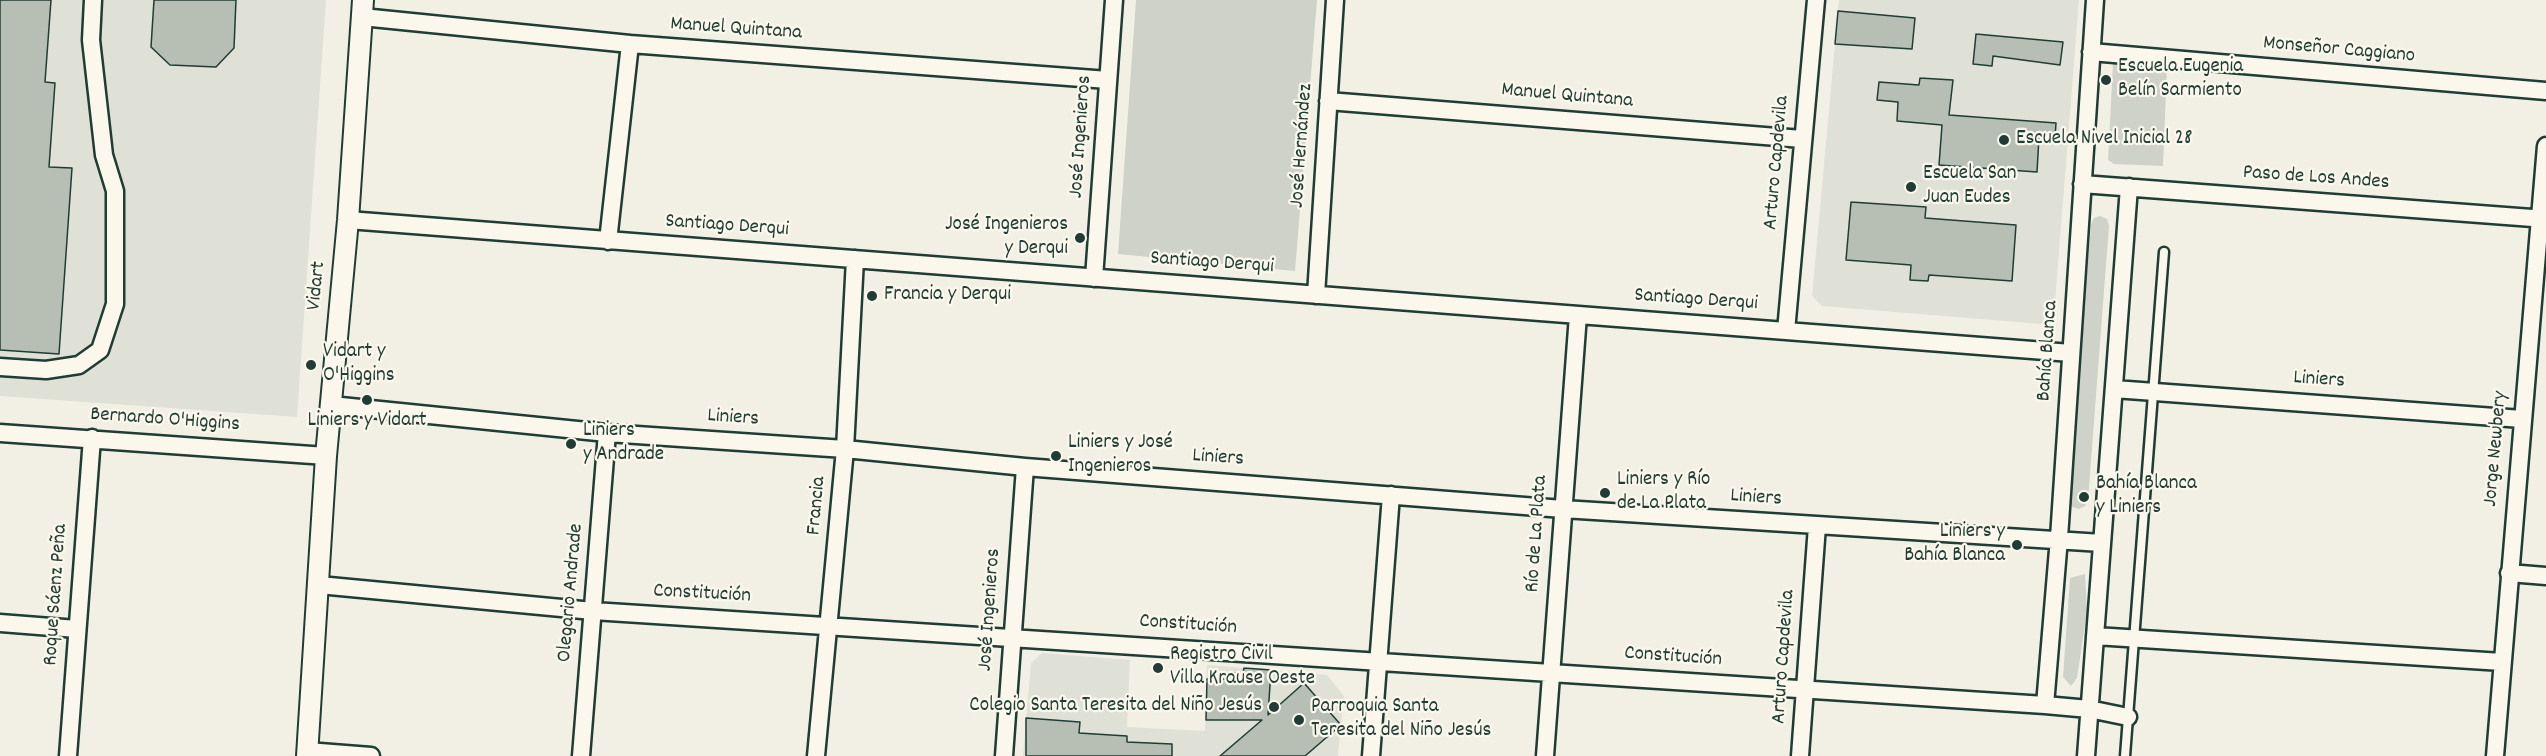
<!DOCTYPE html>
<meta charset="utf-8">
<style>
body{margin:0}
canvas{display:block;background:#f2f0e5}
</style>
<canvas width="2546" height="756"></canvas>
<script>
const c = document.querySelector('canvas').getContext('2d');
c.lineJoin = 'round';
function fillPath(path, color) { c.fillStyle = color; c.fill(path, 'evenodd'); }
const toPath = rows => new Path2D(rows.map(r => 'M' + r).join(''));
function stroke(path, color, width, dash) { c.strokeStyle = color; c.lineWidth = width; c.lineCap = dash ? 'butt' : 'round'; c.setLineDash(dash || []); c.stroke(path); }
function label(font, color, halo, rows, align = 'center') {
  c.font = font + ' Dekko,sans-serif'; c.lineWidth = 4.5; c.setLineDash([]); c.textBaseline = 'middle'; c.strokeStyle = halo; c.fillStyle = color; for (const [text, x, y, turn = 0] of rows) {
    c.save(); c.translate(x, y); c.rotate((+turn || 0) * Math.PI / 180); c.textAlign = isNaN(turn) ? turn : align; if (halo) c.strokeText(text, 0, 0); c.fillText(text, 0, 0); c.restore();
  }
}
fillPath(toPath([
 [0,0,326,0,297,417,0,396],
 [1839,0,2079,0,2054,315,2041,324,1822,306,1812,296],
 [1042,653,1130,660,1127,727,1205,731,1207,665,1327,675,1344,696,1338,756,1023,756,1031,663]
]), '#e0e1d6');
fillPath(toPath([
 [1136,0,1317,0,1295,271,1118,254],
 [2113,63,2167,68,2163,166,2114,164,2108,160],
 [2100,216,2107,219,2109,226,2088,500,2085,506,2079,509,2072,507,2068,499,2091,224,2094,218],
 [2085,574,2087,611,2077,678,2071,686,2063,677,2070,578]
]), '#cfd2c8');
const building = toPath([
 [0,0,51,0,45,82,55,83,49,167,72,168,59,354,0,350,0,0],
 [154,0,236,0,234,48,216,67,170,65,151,47,154,0],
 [1838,11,1915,18,1912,49,1835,44,1838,11],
 [1976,34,2063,42,2060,65,1993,56,1992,66,1973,64,1976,34],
 [1920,78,1953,80,1949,115,2056,123,2055,138,2039,137,2037,172,1939,165,1942,125,1897,121,1898,102,1877,100,1879,82,1919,85,1920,78],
 [1851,202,1926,207,1925,218,2016,225,2012,281,1929,275,1928,281,1910,280,1911,265,1846,260,1851,202],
 [1244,668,1271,670,1268,715,1304,683,1341,725,1305,756,1220,756,1262,720,1206,720,1207,679,1227,679,1227,673,1243,673,1244,668],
 [1026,718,1080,722,1079,733,1127,736,1127,742,1172,744,1172,756,1026,756,1026,718]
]);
fillPath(building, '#b7beb3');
stroke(building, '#1f3d34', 1.5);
const service = toPath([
 [2125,756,2164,252]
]);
const minor = toPath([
 [362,17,630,44,1108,80],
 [2091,52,2546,91],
 [1328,101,1802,139],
 [2082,184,2546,219],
 [348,220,2071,353],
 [608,241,630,44],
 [1094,278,1114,0],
 [1316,295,1335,0],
 [1786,331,1816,0],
 [0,367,46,370,79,365,100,350,115,304,115,191,104,155,91,40,93,0],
 [2114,389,2522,419],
 [331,405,607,433,845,449,1025,467,1563,509,2102,543],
 [0,433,326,456],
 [2509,573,2546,576],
 [319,585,593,611,2045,705,2089,709,2128,717],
 [0,623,77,629],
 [2095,636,2502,662],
 [2045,705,2059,538,2095,0],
 [307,751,371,756],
 [68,756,92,438],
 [581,756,607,433],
 [816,756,845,449,855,259],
 [1004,756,1025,467],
 [1371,756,1391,495],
 [1545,756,1578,315],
 [1800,756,1817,526],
 [2086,756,2129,187],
 [2495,756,2546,146]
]);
const tertiary = toPath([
 [307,756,326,456,348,220,363,0]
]);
stroke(service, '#1f3d34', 13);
stroke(minor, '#1f3d34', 21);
stroke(tertiary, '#1f3d34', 24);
stroke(service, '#fbf7ec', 8);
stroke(minor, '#fbf7ec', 16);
stroke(tertiary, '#fbf7ec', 20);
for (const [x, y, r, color] of [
 [2106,80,6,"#1f3d34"],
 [2004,140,6,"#1f3d34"],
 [1911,187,6,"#1f3d34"],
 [1080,238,6,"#1f3d34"],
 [872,296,6,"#1f3d34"],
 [311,365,6,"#1f3d34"],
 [367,400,6,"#1f3d34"],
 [571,444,6,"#1f3d34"],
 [1056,456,6,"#1f3d34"],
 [1605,493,6,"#1f3d34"],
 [2084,497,6,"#1f3d34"],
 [2017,545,6,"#1f3d34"],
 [1158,668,6,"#1f3d34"],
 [1274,707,6,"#1f3d34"],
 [1299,720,6,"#1f3d34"]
]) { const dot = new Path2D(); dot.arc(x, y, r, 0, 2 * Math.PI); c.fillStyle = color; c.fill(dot); stroke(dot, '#fbf7ec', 2); }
label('21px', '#1f3d34', '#fbf7ec', [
 ["Manuel Quintana",736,30,4],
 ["Monseñor Caggiano",2339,51,5],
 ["Manuel Quintana",1567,97,5],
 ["José Ingenieros",1082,137,-86],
 ["José Hernández",1303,146,-86],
 ["Arturo Capdevila",1778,163,-85],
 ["Paso de Los Andes",2316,179,4],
 ["Santiago Derqui",727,227,4],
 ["Santiago Derqui",1212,264,4],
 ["Vidart",318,286,-84],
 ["Santiago Derqui",1696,301,4],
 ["Bahía Blanca",2049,351,-86],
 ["Liniers",2319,381,4],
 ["Liniers",733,419,4],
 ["Bernardo O'Higgins",165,421,4],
 ["Jorge Newbery",2497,449,-85],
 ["Liniers",1218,459,4],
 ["Liniers",1756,499,4],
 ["Francia",818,506,-85],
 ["Río de La Plata",1538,534,-86],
 ["Olegario Andrade",572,593,-85],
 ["Roque Sáenz Peña",57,595,-86],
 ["Constitución",702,595,3],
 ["José Ingenieros",991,610,-86],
 ["Constitución",1188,626,4],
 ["Arturo Capdevila",1785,657,-86],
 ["Constitución",1673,658,4]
]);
label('21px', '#1f3d34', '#fbf7ec', [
 ["Escuela Eugenia",2118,68],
 ["Belín Sarmiento",2118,92],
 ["Escuela Nivel Inicial 28",2016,140],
 ["Escuela San",1923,175],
 ["Juan Eudes",1923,199],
 ["José Ingenieros",1068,226,"right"],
 ["y Derqui",1068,250,"right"],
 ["Francia y Derqui",884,296],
 ["Vidart y",323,353],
 ["O'Higgins",323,377],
 ["Liniers y Vidart",367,422,"center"],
 ["Liniers",583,432],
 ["y Andrade",583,456],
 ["Liniers y José",1068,444],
 ["Ingenieros",1068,468],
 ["Liniers y Río",1617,481],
 ["de La Plata",1617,505],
 ["Bahía Blanca",2096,485],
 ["y Liniers",2096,509],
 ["Liniers y",2005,533,"right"],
 ["Bahía Blanca",2005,557,"right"],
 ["Registro Civil",1170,656],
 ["Villa Krause Oeste",1170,680],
 ["Colegio Santa Teresita del Niño Jesús",1262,707,"right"],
 ["Parroquia Santa",1311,708],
 ["Teresita del Niño Jesús",1311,732]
], 'left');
</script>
